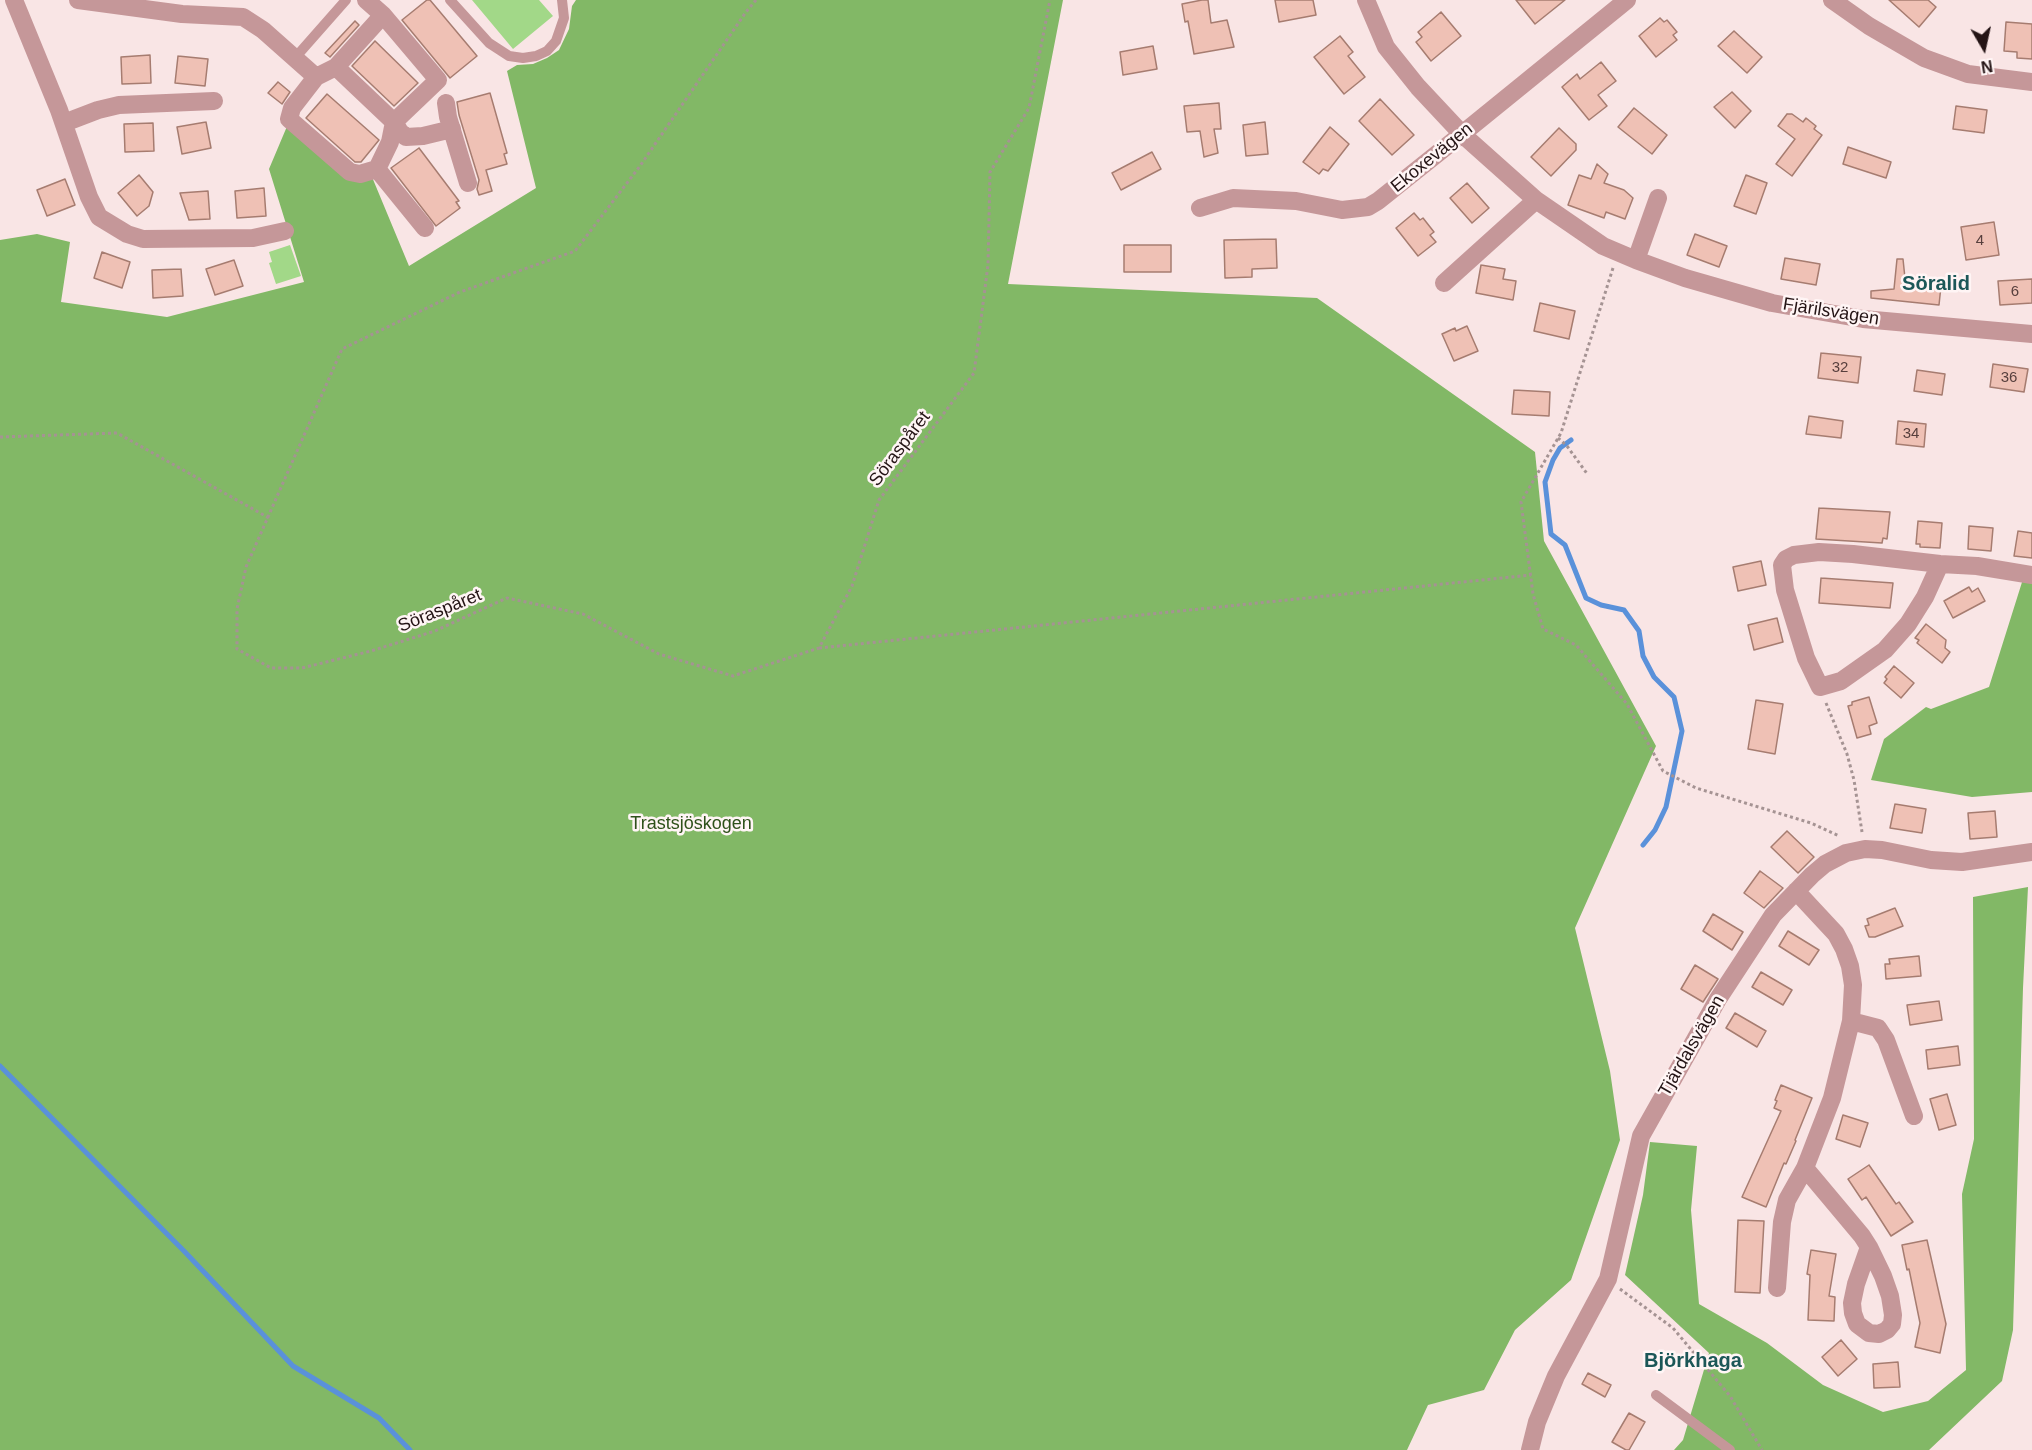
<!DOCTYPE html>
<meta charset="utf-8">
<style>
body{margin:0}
#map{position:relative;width:2032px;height:1450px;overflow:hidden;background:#f9e5e5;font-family:Arial,sans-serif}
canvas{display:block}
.north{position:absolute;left:1954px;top:18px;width:60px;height:60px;-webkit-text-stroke:4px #fff5f5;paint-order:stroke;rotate:171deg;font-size:16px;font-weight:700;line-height:24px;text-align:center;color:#241415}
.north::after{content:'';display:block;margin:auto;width:21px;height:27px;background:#241415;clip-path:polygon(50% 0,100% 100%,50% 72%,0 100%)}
</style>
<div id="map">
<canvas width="2032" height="1450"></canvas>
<div class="north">N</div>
</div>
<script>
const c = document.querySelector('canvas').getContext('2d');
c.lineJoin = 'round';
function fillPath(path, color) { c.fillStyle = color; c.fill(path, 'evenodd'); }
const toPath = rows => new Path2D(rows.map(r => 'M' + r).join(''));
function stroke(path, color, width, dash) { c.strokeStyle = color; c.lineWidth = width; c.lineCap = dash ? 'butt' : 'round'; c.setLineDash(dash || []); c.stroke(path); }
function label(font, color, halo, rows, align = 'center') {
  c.font = font + ' Arial,sans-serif'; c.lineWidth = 5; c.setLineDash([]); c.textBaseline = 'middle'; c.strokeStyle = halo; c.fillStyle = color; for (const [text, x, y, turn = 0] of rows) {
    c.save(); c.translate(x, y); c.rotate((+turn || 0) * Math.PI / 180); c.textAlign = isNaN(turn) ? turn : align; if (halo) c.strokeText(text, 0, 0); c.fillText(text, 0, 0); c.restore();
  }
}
fillPath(toPath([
 [472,0,539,0,553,16,513,49],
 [290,245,301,276,276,284,269,263,272,262,269,252]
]), '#a2d888');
fillPath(toPath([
 [576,0,1063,0,1008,284,1317,298,1535,452,1544,541,1656,746,1575,928,1610,1071,1620,1140,1571,1280,1515,1330,1484,1390,1428,1405,1407,1450,0,1450,0,240,37,234,70,242,61,302,167,317,304,282,269,169,288,124,372,177,409,266,536,188,507,71,517,65,533,64,547,58,559,50,569,29,572,6],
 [2023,579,2032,581,2032,792,1972,797,1871,780,1884,739,1926,707,1931,709,1989,687],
 [2028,887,2023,988,2013,1330,2002,1381,1929,1450,1674,1450,1683,1440,1709,1353,1625,1275,1643,1195,1650,1142,1697,1146,1691,1210,1699,1304,1767,1343,1823,1385,1883,1412,1928,1401,1966,1370,1962,1194,1974,1139,1973,897]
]), '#82b866');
stroke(toPath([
 [1571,440,1560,448,1553,460,1545,482,1551,534,1565,545,1586,598,1601,605,1624,610,1639,631,1643,656,1654,677,1674,697,1682,731,1666,807,1655,830,1643,845],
 [0,1066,184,1251,293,1366,379,1418,410,1450]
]), '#5a91da', 5);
const building = toPath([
 [427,0,430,0,477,56,450,78,402,20,427,0],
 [1202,0,1208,0,1211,23,1227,20,1234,47,1194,54,1188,21,1185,22,1182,4,1202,0],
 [1275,0,1313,0,1316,15,1279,22,1275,0],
 [1516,0,1565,0,1535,24,1516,0],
 [1889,0,1928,0,1936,7,1919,27,1889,0],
 [1441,12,1461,36,1431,61,1416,42,1422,37,1418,32,1441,12],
 [1660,18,1664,22,1667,20,1677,32,1673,35,1677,40,1656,57,1639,36,1660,18],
 [355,21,359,25,330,57,325,53,355,21],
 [2006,22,2032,24,2032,59,2017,58,2017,52,2004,51,2006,22],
 [1734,31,1762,57,1747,73,1718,46,1734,31],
 [1340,36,1353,52,1348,56,1365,77,1344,94,1314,57,1340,36],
 [375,41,418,83,394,106,352,66,375,41],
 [1153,46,1157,69,1123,75,1120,52,1153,46],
 [150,55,151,83,122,84,121,57,150,55],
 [178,56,208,59,205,86,175,83,178,56],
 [1601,62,1616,81,1598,95,1607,106,1589,120,1562,87,1577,74,1580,79,1601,62],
 [278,82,290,92,282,104,268,93,278,82],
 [1732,92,1751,111,1735,128,1714,107,1732,92],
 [490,93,507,153,504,154,507,164,486,170,492,191,479,195,477,189,479,180,459,115,457,102,490,93],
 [327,94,379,140,361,162,355,162,306,118,327,94],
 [1380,99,1414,135,1392,155,1359,121,1380,99],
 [1219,103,1221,129,1214,129,1218,153,1204,157,1200,131,1187,132,1184,106,1219,103],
 [1956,106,1987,110,1984,133,1953,129,1956,106],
 [1634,108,1667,135,1652,154,1618,127,1634,108],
 [1787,114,1792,114,1803,122,1806,118,1816,126,1814,129,1822,135,1792,176,1776,164,1795,139,1778,126,1787,114],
 [206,122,211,148,182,154,177,127,206,122],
 [1265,122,1268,154,1246,156,1243,125,1265,122],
 [153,123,154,151,125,152,124,124,153,123],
 [1330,127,1349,144,1328,171,1323,169,1319,174,1303,162,1330,127],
 [1559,128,1576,144,1576,150,1551,176,1531,157,1559,128],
 [1848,147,1891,162,1886,178,1843,164,1848,147],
 [419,148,459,201,456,202,460,208,436,226,391,168,419,148],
 [1152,152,1161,169,1121,190,1112,173,1152,152],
 [1597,164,1608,174,1604,183,1624,190,1633,198,1625,219,1606,212,1604,218,1568,205,1579,175,1591,179,1597,164],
 [139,175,153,192,149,206,137,216,118,193,139,175],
 [1746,175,1767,183,1756,214,1734,206,1746,175],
 [65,179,75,205,47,216,37,190,65,179],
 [1467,183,1489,208,1472,223,1450,198,1467,183],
 [264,188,266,216,237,218,235,191,264,188],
 [208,191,210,219,189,220,180,193,208,191],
 [1414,213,1420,220,1423,218,1434,232,1430,235,1436,242,1418,256,1396,228,1414,213],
 [1994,222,1999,255,1966,260,1961,227,1994,222],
 [1695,234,1727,246,1719,267,1687,255,1695,234],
 [1276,239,1277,268,1252,269,1252,277,1225,278,1224,240,1276,239],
 [1124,245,1171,245,1171,272,1124,272,1124,245],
 [102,252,130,262,122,288,94,278,102,252],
 [1785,258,1820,264,1816,285,1781,279,1785,258],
 [1897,259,1903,259,1906,288,1941,286,1939,305,1871,298,1871,291,1894,289,1897,259],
 [234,260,243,286,215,295,206,269,234,260],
 [1481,265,1505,269,1503,279,1516,281,1513,300,1476,293,1481,265],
 [181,269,183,296,153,298,152,270,181,269],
 [2032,279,2032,303,2000,305,1998,281,2032,279],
 [1540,303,1575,311,1569,339,1534,331,1540,303],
 [1467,326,1478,351,1454,361,1442,334,1455,328,1456,331,1467,326],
 [1821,353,1861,357,1858,383,1818,378,1821,353],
 [1993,364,2028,369,2024,392,1990,387,1993,364],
 [1917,370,1945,374,1942,395,1914,391,1917,370],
 [1514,390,1550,392,1549,416,1512,414,1514,390],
 [1809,416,1843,421,1841,438,1806,434,1809,416],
 [1898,421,1926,424,1924,447,1896,444,1898,421],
 [1819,508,1890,512,1887,539,1883,538,1882,543,1816,539,1819,508],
 [1918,521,1942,523,1940,548,1920,547,1920,544,1916,544,1918,521],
 [1969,526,1993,528,1991,551,1968,549,1969,526],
 [2018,531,2032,533,2032,558,2014,556,2018,531],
 [1761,561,1766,585,1738,591,1733,567,1761,561],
 [1821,578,1893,583,1890,608,1819,603,1821,578],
 [1969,587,1972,592,1978,588,1985,601,1953,618,1944,601,1969,587],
 [1777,618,1783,642,1754,650,1748,625,1777,618],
 [1926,624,1946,640,1945,648,1950,652,1942,663,1917,643,1919,640,1915,638,1926,624],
 [1894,666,1914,683,1901,698,1884,683,1887,679,1885,677,1894,666],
 [1869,697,1877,723,1869,726,1871,734,1857,738,1848,706,1852,705,1852,702,1869,697],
 [1756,700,1783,704,1775,754,1748,749,1756,700],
 [1895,804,1926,809,1922,833,1890,828,1895,804],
 [1995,811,1997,837,1970,839,1968,813,1995,811],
 [1787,831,1814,857,1798,873,1771,847,1787,831],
 [1760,871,1783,888,1764,908,1744,893,1760,871],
 [1895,908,1903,926,1875,937,1869,937,1865,926,1869,925,1867,919,1895,908],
 [1713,914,1743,932,1732,950,1703,931,1713,914],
 [1788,931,1819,950,1809,965,1779,946,1788,931],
 [1919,956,1921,976,1886,979,1885,964,1890,964,1889,959,1919,956],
 [1695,965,1718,979,1703,1002,1681,989,1695,965],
 [1761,972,1792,990,1783,1005,1752,987,1761,972],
 [1939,1001,1942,1020,1910,1025,1907,1005,1939,1001],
 [1735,1013,1766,1031,1757,1047,1726,1028,1735,1013],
 [1958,1046,1960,1065,1928,1069,1926,1050,1958,1046],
 [1781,1085,1812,1098,1795,1140,1796,1141,1786,1164,1784,1163,1766,1207,1742,1197,1781,1111,1774,1108,1777,1101,1775,1100,1781,1085],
 [1947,1094,1956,1125,1939,1130,1930,1099,1947,1094],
 [1843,1115,1868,1123,1860,1147,1836,1139,1843,1115],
 [1869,1165,1896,1204,1899,1202,1913,1222,1891,1236,1866,1197,1862,1200,1848,1179,1869,1165],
 [1738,1220,1764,1221,1760,1293,1735,1292,1738,1220],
 [1927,1240,1946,1324,1940,1353,1915,1347,1920,1323,1909,1269,1907,1270,1902,1245,1927,1240],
 [1811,1250,1836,1254,1829,1296,1835,1297,1834,1321,1808,1320,1810,1275,1807,1274,1811,1250],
 [1841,1340,1857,1359,1838,1376,1822,1357,1841,1340],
 [1898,1362,1900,1387,1874,1388,1873,1364,1898,1362],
 [1588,1373,1611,1385,1605,1397,1582,1384,1588,1373],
 [1629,1413,1645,1422,1629,1450,1626,1450,1612,1442,1629,1413]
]);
fillPath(building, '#efc1b5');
stroke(building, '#a67c70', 1.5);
stroke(toPath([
 [756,0,746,12,640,166,575,251,460,292,342,349,246,567,237,609,237,649,271,668,302,668,371,651,435,631,507,598,583,614,659,654,733,676,819,648,852,586,879,500,974,373,988,265,990,172,1029,108,1050,0],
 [1613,268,1561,433,1521,502,1533,594,1543,629,1576,645,1627,704,1663,771,1696,788,1811,823,1839,836],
 [0,437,117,433,269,518],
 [1558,438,1567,446,1588,475],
 [819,648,1531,575],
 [1826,703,1847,754,1854,780,1862,832],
 [1620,1289,1673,1328,1730,1396,1762,1450]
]), '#a59393', 3, [3, 3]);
stroke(toPath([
 [450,0,489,43,509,56,523,58,536,56,547,51,556,41,564,18,562,0],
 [294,59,346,0],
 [1656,1395,1730,1450]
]), '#c59799', 10);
stroke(toPath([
 [14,0,59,110,89,197,99,217,127,234,143,239,253,238,285,231],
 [78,0,182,14,243,17,263,30,316,77],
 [366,0,383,15,438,80,394,122,390,142,377,169],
 [1366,0,1386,47,1418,87,1462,134,1536,200,1603,246,1636,260,1685,278,1772,303,1863,319,2032,334],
 [1832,0,1869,26,1924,58,1968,74,2032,82],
 [383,15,336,67,316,77,292,108,289,119,350,172,360,174,377,169,425,228],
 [336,67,394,122,400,132,406,137,423,136,452,129],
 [446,103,448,117,468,183],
 [64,123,98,110,119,105,214,101],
 [1200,208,1233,198,1296,201,1342,210,1368,207,1378,201,1462,134,1627,0],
 [1636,260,1658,198],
 [1444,283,1536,200],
 [1940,564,1925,597,1908,624,1885,650,1841,681,1820,687,1806,658,1785,590,1782,565,1786,559,1794,555,1819,552,1853,554,1940,564,1977,566,2032,575],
 [1796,891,1836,934,1844,949,1850,966,1853,985,1851,1021,1832,1098,1805,1168,1862,1236,1869,1247,1883,1276,1890,1296,1893,1315,1892,1324,1887,1330,1879,1334,1869,1333,1857,1324,1853,1313,1852,1303,1856,1284,1869,1247],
 [1851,1021,1878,1028,1886,1040,1914,1116],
 [1777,1288,1782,1222,1787,1200,1805,1168],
 [1530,1450,1537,1422,1556,1376,1608,1279,1641,1136,1718,999,1773,915,1812,875,1825,864,1846,853,1865,849,1882,850,1931,860,1962,862,2032,852]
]), '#c59799', 18);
label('15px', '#573f3d', null, [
 ["4",1980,241],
 ["6",2015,292],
 ["32",1840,368],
 ["36",2009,378],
 ["34",1911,434]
]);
label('18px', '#241415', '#fff5f5', [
 ["Ekoxevägen",1432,158,-39],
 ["Fjärilsvägen",1831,312,9],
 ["Söraspåret",900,449,-53],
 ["Söraspåret",440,611,-22],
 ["Tjärdalsvägen",1692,1046,-60]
]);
label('18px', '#2e511a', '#fff5f5', [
 ["Trastsjöskogen",691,824]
]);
label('bold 20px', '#1c5758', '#fff5f5', [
 ["Söralid",1936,284],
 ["Björkhaga",1693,1361]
]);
</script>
